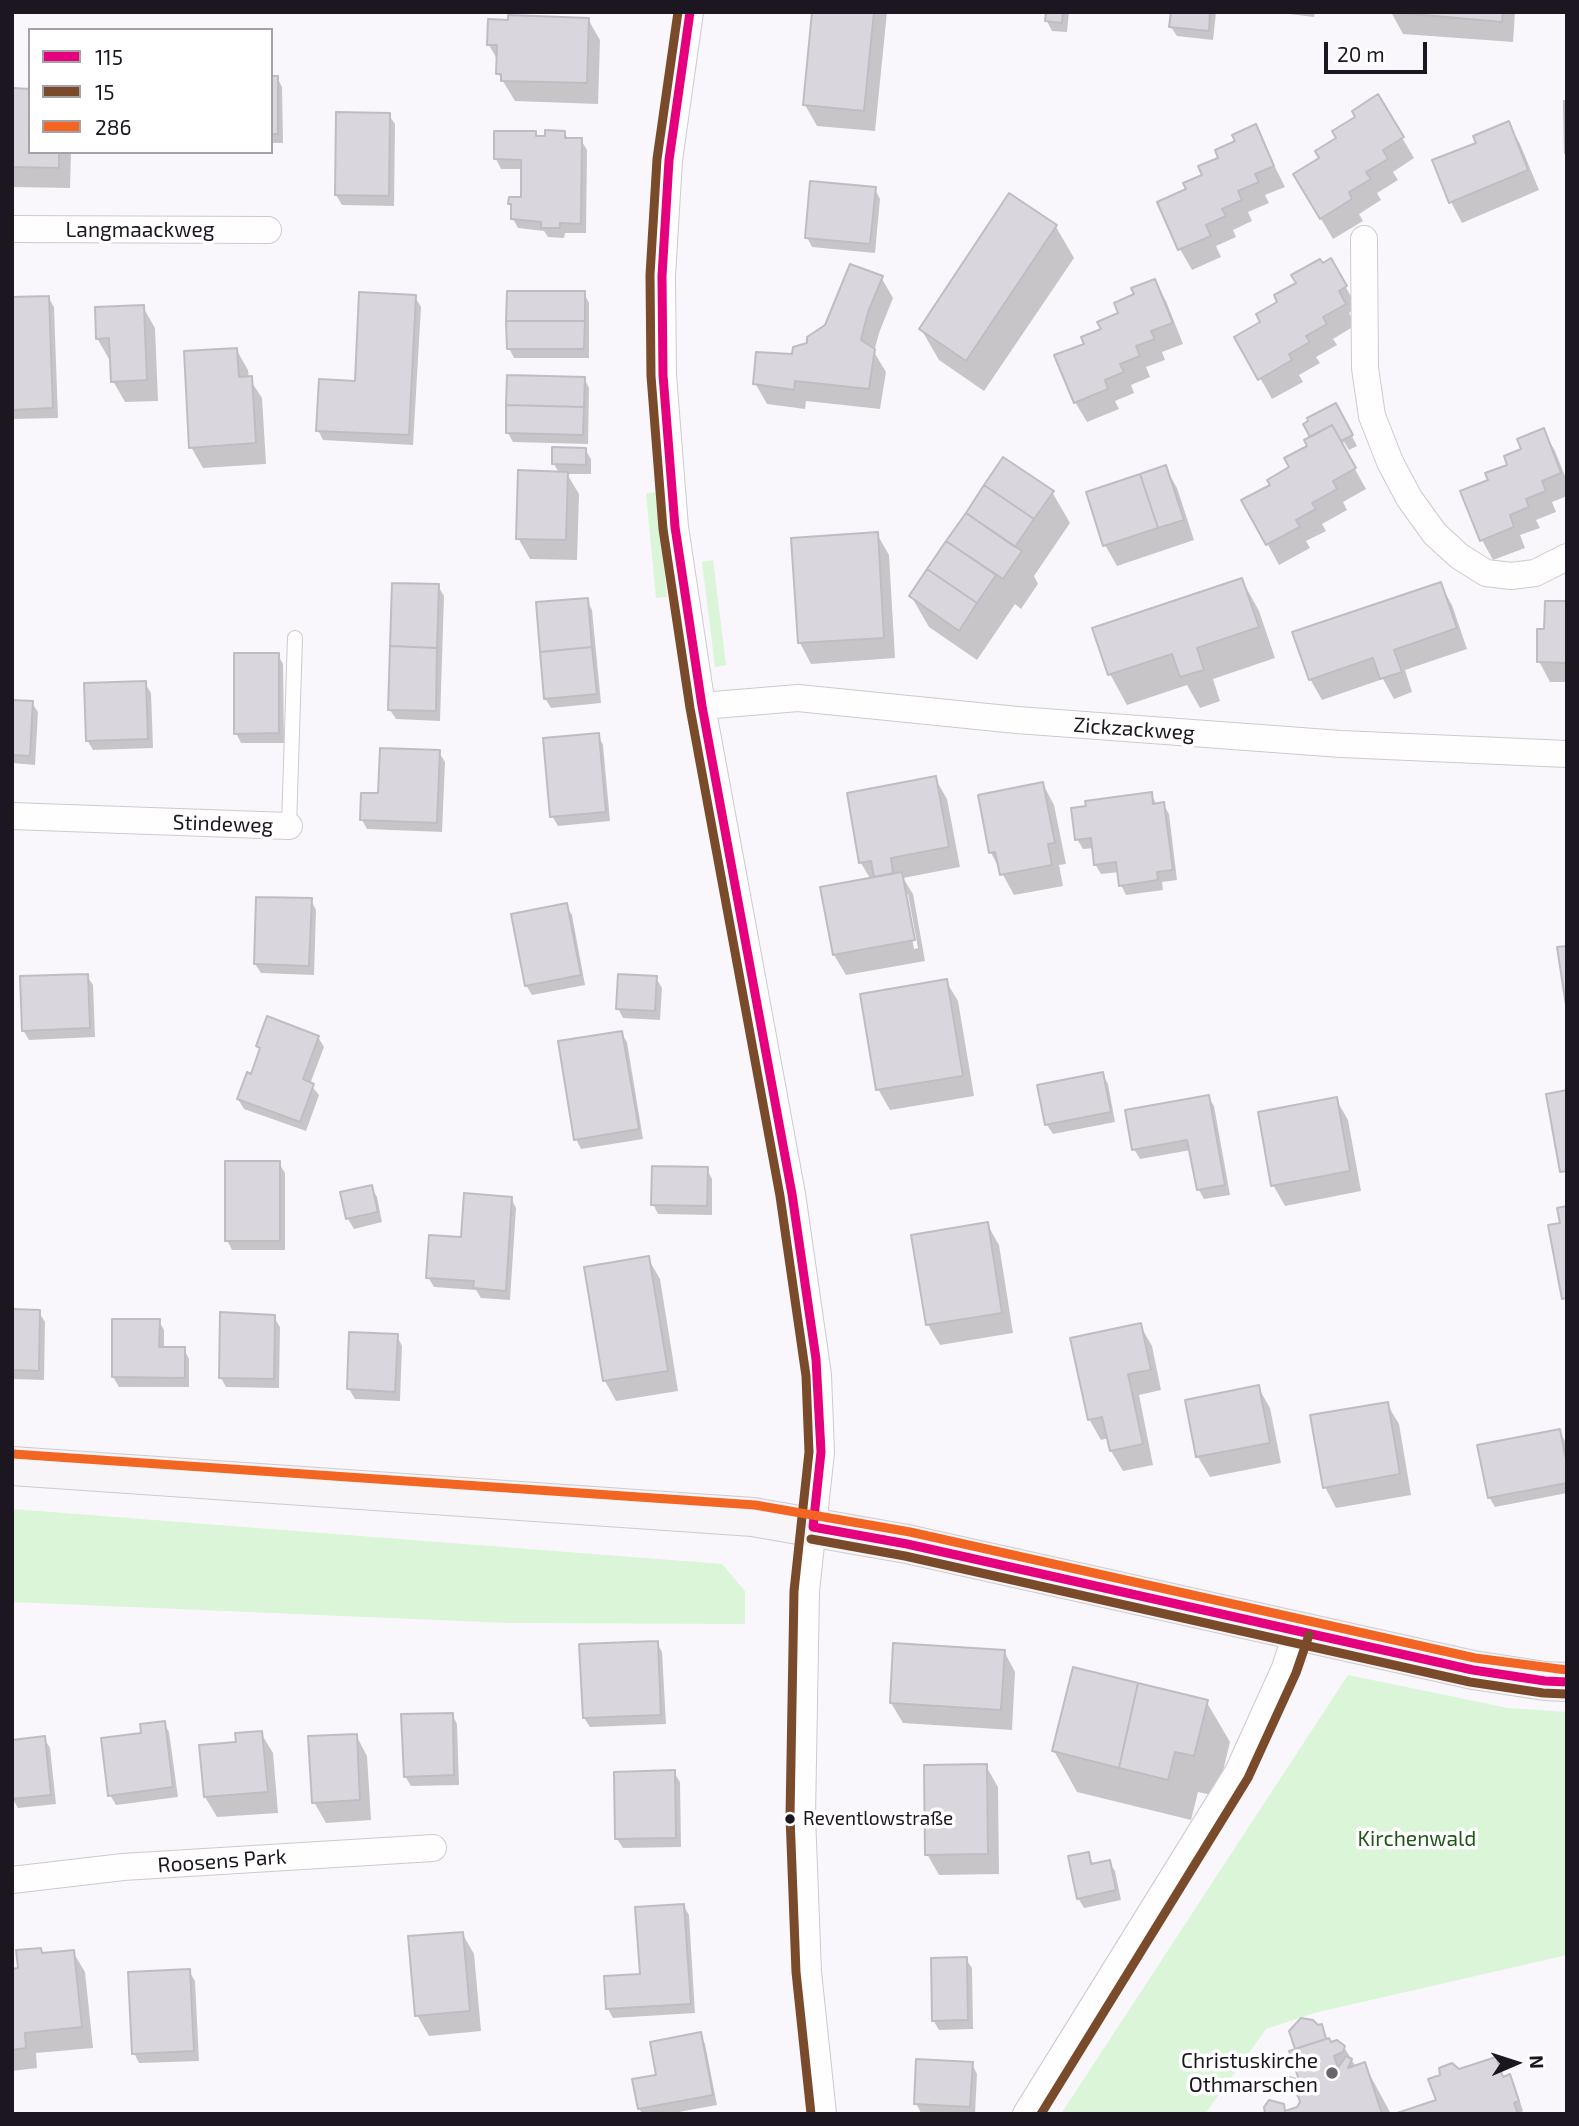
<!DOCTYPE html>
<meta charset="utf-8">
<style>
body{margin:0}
#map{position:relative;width:1579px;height:2126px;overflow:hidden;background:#f9f7fb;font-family:"Exo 2",sans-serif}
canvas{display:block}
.frame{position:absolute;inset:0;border:14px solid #1c1620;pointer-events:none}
.legend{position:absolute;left:28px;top:28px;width:245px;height:126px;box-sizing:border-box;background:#fff;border:2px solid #a4a2a6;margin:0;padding:9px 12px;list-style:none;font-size:21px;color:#1c1620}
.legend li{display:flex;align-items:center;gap:14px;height:35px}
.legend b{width:35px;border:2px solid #a4a2a6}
.north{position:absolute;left:1481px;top:2028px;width:70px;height:70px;-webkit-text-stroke:5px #fff;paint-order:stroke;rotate:87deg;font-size:19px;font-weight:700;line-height:28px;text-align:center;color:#1c1620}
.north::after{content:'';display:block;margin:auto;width:24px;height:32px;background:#1c1620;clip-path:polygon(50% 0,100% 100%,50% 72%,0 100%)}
.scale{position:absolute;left:1324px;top:42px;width:103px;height:32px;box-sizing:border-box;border:4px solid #1c1620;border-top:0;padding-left:9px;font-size:21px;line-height:24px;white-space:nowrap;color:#1c1620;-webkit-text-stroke:5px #fff;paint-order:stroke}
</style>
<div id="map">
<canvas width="1579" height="2126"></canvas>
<div class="frame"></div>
<ul class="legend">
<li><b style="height:9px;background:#e5007d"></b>115</li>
<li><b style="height:9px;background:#7a4b2a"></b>15</li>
<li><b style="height:9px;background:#f26522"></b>286</li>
</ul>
<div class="north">N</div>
<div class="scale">20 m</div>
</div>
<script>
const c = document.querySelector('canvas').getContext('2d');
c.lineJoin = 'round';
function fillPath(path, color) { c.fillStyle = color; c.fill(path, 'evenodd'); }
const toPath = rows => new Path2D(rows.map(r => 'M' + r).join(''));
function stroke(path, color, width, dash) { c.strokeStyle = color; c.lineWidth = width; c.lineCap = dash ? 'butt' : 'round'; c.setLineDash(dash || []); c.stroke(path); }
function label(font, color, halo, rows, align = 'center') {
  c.font = font + ' "Exo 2",sans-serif'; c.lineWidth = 7; c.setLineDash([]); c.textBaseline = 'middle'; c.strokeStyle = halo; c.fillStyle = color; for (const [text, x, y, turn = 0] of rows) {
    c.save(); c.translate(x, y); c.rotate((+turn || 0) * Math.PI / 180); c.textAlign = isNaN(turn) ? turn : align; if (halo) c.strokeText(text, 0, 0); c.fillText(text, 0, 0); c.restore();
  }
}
fillPath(toPath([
 [657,492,667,597,656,598,646,493],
 [713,560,726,665,715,667,702,562],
 [12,1509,722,1564,745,1591,745,1624,510,1623,12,1602],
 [1348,1675,1508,1708,1567,1712,1567,1955,1314,2013,1266,2029,1205,2114,1061,2114]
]), '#daf5d7');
fillPath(toPath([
 [814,12,887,12,875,131,817,126,805,105],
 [1048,12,1069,12,1067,32,1052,31,1047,21],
 [1173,12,1216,12,1213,40,1177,36,1171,27],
 [1288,12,1315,12,1314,17,1289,14],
 [1391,12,1515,12,1513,42,1403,34],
 [588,19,600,40,598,104,515,101,498,73,498,61,489,45],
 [271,77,277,77,282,87,283,143,271,143],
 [12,90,30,152,71,152,70,188,12,187],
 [1378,97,1414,158,1393,172,1398,180,1377,193,1381,200,1359,214,1363,221,1333,239,1295,175,1322,159],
 [338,114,389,115,395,124,394,206,342,205,336,195],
 [1508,123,1520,144,1539,190,1462,223,1451,202,1478,144],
 [1255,127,1285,187,1265,195,1269,203,1248,212,1252,221,1233,230,1236,237,1216,246,1221,257,1192,270,1180,249,1160,203,1189,190],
 [564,132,569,140,581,140,587,150,586,233,565,233,564,238,548,237,544,231,518,228,513,219,513,209,510,204,522,198,523,169,501,169,496,159,535,133,538,138],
 [875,189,880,199,875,253,812,247,807,237],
 [1010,195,1056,227,1074,258,984,391,939,360,921,329],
 [1331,261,1357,307,1349,313,1356,325,1333,339,1337,345,1316,357,1320,363,1299,375,1303,382,1272,399,1237,337,1262,323,1298,283],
 [881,277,893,298,879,333,874,352,886,372,880,409,806,401,805,409,767,404,755,383,809,344],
 [1154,281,1166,301,1183,344,1162,352,1165,360,1146,367,1150,377,1131,385,1134,393,1115,401,1119,409,1087,422,1075,402,1086,345],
 [584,293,589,303,589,358,514,358,509,348],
 [48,297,54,307,58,418,12,419,12,299],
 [415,297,421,307,413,445,323,440,318,430,356,383],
 [143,307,155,328,158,401,125,402,113,381,112,359,109,359,97,338],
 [236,349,248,370,249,378,262,398,266,464,203,468,191,447],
 [584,378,589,388,588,444,513,442,508,433],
 [1341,415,1357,446,1349,450,1344,442,1341,444,1366,489,1343,502,1347,510,1322,524,1326,531,1306,541,1310,548,1279,565,1244,501,1272,486],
 [1543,430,1555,451,1567,481,1567,496,1552,502,1556,512,1536,520,1540,528,1520,535,1525,548,1493,560,1482,540,1491,481,1509,466],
 [585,449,591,459,591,474,567,474,579,494,577,560,530,559,518,538,559,473,554,464],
 [1004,459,1052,492,1070,523,1034,576,1038,584,1021,609,1015,604,977,660,929,627,911,596],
 [1165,467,1177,488,1194,540,1117,566,1105,545,1088,493],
 [877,534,889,555,895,658,811,664,800,643,793,539],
 [1242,580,1259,611,1275,658,1213,679,1220,701,1200,708,1187,685,1127,705,1110,674],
 [1440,584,1452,605,1467,649,1405,670,1412,692,1394,699,1383,679,1322,700,1310,679],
 [438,586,444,596,440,721,396,719,390,710],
 [587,600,592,610,601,703,551,708,545,698],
 [1567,603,1567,682,1550,682,1539,661,1545,631],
 [278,655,283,664,284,743,241,743,236,733],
 [145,683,151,693,153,748,93,750,87,740],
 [12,702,32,703,38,712,35,765,12,763],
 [598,735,603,745,610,821,558,826,552,816],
 [439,752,445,762,442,832,367,829,362,820,380,795],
 [935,778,947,799,960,867,903,878,913,894,925,961,846,975,834,955,871,880,861,863],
 [904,894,908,894,918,948,914,949],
 [1043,784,1054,805,1066,864,1059,865,1063,886,1014,895,991,853,980,796],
 [1151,794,1157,805,1163,804,1169,814,1177,880,1162,882,1163,890,1126,895,1121,885,1119,872,1101,874,1095,864,1094,848,1083,849,1077,839,1088,807],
 [311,900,316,910,314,975,261,973,255,964],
 [566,905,572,915,585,985,532,995,526,985],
 [87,976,93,985,95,1037,29,1040,23,1030],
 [656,978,662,988,660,1020,623,1018,618,1008],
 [946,981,958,1001,974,1096,890,1110,878,1089],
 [621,1033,627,1042,643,1139,581,1149,576,1139],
 [318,1037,324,1047,310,1084,319,1095,306,1131,244,1109,238,1099,252,1076,261,1052,258,1046],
 [1102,1074,1108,1084,1115,1122,1053,1134,1047,1125,1039,1086],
 [1208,1096,1214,1106,1230,1195,1204,1199,1199,1190,1191,1150,1140,1159,1134,1149],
 [1336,1099,1348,1120,1361,1191,1285,1206,1273,1185],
 [279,1163,285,1173,285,1250,232,1250,227,1240],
 [707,1169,712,1179,712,1215,658,1214,653,1204],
 [371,1187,377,1197,382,1222,354,1229,348,1219,342,1193],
 [511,1198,516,1208,510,1300,481,1298,476,1290,434,1287,428,1277,463,1239],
 [987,1224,999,1245,1013,1333,940,1345,928,1325],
 [648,1258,660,1279,678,1391,616,1401,605,1381,586,1269],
 [12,1311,39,1312,45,1322,44,1380,12,1379],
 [274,1317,280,1327,279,1388,226,1387,221,1378],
 [159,1321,164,1330,164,1349,184,1349,189,1359,189,1387,119,1387,113,1377],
 [1140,1325,1152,1346,1161,1390,1139,1395,1153,1465,1123,1471,1111,1451,1109,1438,1101,1440,1089,1419],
 [397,1336,402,1346,400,1401,355,1399,349,1389],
 [1258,1387,1270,1408,1281,1463,1210,1477,1198,1457,1187,1402],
 [1387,1404,1399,1424,1411,1495,1336,1508,1325,1487],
 [1559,1431,1565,1441,1567,1452,1567,1493,1495,1507,1489,1497],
 [657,1643,662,1652,666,1724,590,1727,584,1718],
 [1004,1651,1015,1672,1012,1730,903,1723,891,1703],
 [1206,1701,1230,1742,1217,1796,1198,1792,1191,1820,1077,1792,1054,1751],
 [452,1714,457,1724,459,1785,411,1786,405,1776],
 [164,1723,169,1732,178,1797,116,1805,110,1795,143,1734],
 [261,1733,273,1753,278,1813,217,1817,205,1797,238,1744],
 [356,1735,367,1756,371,1820,326,1823,314,1802],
 [44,1738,50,1748,56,1804,18,1808,12,1798],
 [986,1766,998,1787,999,1874,939,1875,927,1854],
 [674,1772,680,1782,681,1847,623,1848,617,1839],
 [1088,1854,1094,1865,1109,1862,1115,1871,1121,1900,1084,1908,1078,1898],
 [683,1905,689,1915,695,2013,613,2018,608,2009,642,1976],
 [462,1933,474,1954,481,2031,429,2036,417,2015],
 [73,1952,85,1972,93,2048,36,2053,37,2068,12,2071,12,1970,20,1970,43,1955],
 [966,1959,972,1968,973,2029,939,2030,933,2020],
 [189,1971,195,1981,199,2061,139,2063,134,2053],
 [1321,2026,1330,2044,1344,2047,1356,2067,1364,2064,1391,2114,1266,2114,1283,2105,1287,2112,1298,2109,1301,2104,1288,2081,1301,2082,1298,2050,1291,2031],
 [700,2034,705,2044,717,2105,668,2114,642,2114,639,2108,658,2076],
 [1495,2059,1504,2078,1509,2076,1515,2086,1523,2111,1518,2114,1399,2114,1438,2101,1459,2071],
 [972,2064,977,2074,975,2114,921,2113,916,2103]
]), '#0003');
const building = toPath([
 [812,12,874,12,864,111,803,105,812,12],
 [1046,12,1063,12,1062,23,1045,21,1046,12],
 [1171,12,1210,12,1209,31,1169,27,1171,12],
 [1389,12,1503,12,1502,22,1389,12],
 [508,15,589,18,587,83,501,81,501,74,496,74,497,45,487,45,488,19,508,20,508,15],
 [271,76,278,76,278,134,271,134,271,76],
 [12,88,30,89,30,152,59,152,59,168,12,167,12,88],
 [1378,94,1404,137,1383,150,1388,159,1366,172,1371,179,1349,192,1352,199,1320,219,1293,174,1319,158,1315,151,1336,138,1332,131,1355,117,1352,111,1378,94],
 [1564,101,1567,101,1567,153,1565,153,1564,101],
 [336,112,390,113,389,196,335,195,336,112],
 [1509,121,1528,170,1449,203,1432,160,1476,143,1473,136,1509,121],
 [1256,124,1274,166,1255,174,1259,182,1238,191,1242,200,1222,209,1226,216,1206,225,1211,236,1178,250,1157,202,1186,189,1183,183,1202,175,1198,166,1218,158,1215,150,1235,141,1232,135,1256,124],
 [545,130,565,131,565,138,582,138,581,224,560,223,560,228,541,228,541,222,511,219,511,204,508,204,509,197,521,197,521,160,494,159,494,131,536,131,536,136,545,136,545,130],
 [810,181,876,187,870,244,805,238,810,181],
 [1009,193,1057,225,966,361,919,329,1009,193],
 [1331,258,1347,286,1339,291,1346,304,1323,317,1327,324,1306,336,1310,342,1289,354,1292,360,1258,380,1234,337,1260,322,1256,314,1277,302,1274,295,1296,283,1291,275,1320,259,1323,263,1331,258],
 [850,264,883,276,868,312,861,340,875,349,869,389,795,381,794,390,753,384,756,352,792,354,793,347,807,343,807,337,825,325,850,264],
 [1155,279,1173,323,1151,331,1155,339,1136,346,1140,356,1120,364,1124,372,1105,380,1108,389,1074,403,1054,355,1084,344,1081,337,1101,329,1097,322,1118,313,1114,303,1134,294,1131,288,1155,279],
 [507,291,585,291,585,321,506,321,507,291],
 [359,292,416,295,409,435,316,431,319,379,355,381,359,292],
 [49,296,53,408,12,410,12,297,49,296],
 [144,305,147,380,111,382,109,338,96,339,95,307,144,305],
 [506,321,585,321,584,349,507,349,506,321],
 [237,348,239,377,252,376,256,443,189,448,184,351,237,348],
 [507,375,585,377,584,407,506,405,507,375],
 [1336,403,1353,435,1341,441,1332,425,1310,437,1303,424,1308,421,1307,418,1336,403],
 [506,405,584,407,583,435,506,433,506,405],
 [1332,425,1356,468,1333,481,1337,489,1312,503,1316,509,1296,520,1300,527,1266,545,1241,500,1270,485,1267,480,1289,467,1284,458,1307,446,1304,440,1332,425],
 [1544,428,1561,473,1542,481,1546,491,1526,499,1529,507,1510,515,1514,527,1480,541,1460,491,1488,480,1485,473,1507,465,1504,456,1521,449,1517,439,1544,428],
 [552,447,586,448,586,465,552,464,552,447],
 [1003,457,1054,491,1034,519,984,485,1003,457],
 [1166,465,1184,520,1158,528,1140,474,1166,465],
 [518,470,568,472,566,540,516,539,518,470],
 [1140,474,1158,528,1103,546,1086,492,1140,474],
 [984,485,1034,519,1015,547,966,513,984,485],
 [966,513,1022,551,1003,579,946,541,966,513],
 [878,532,884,638,798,643,791,538,878,532],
 [946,541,996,575,977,603,927,569,946,541],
 [927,569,977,603,959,631,909,596,927,569],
 [1242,578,1259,627,1197,648,1204,670,1180,677,1172,654,1108,675,1092,628,1242,578],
 [1441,582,1457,628,1394,650,1402,672,1380,679,1373,658,1309,680,1292,632,1441,582],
 [392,583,439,584,437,648,390,646,392,583],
 [588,598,592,647,540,652,536,602,588,598],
 [1545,601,1567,601,1567,663,1537,662,1537,629,1544,629,1545,601],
 [390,646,437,648,436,711,388,710,390,646],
 [592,647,597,694,544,699,540,652,592,647],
 [234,653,279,653,279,733,234,734,234,653],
 [146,681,148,739,86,741,84,683,146,681],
 [12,700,33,701,30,756,12,755,12,700],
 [599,733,606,812,550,817,543,738,599,733],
 [380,748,440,750,437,823,360,820,361,793,378,793,380,748],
 [936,776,949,847,891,858,893,873,874,877,871,861,859,863,847,793,936,776],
 [1043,782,1055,843,1048,844,1052,865,1000,875,995,852,989,853,978,795,1043,782],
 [1152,792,1153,804,1164,802,1173,870,1157,872,1158,880,1119,886,1116,862,1094,865,1091,838,1075,840,1071,808,1086,806,1085,801,1152,792],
 [902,872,915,940,833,955,820,887,902,872],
 [256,897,312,898,309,966,254,964,256,897],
 [567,903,581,975,525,986,511,914,567,903],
 [1567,946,1567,1012,1557,947,1567,946],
 [88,974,90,1028,22,1031,20,976,88,974],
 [618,974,657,976,655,1011,616,1009,618,974],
 [947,979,963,1076,876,1090,860,994,947,979],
 [267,1016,319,1036,303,1079,314,1084,300,1122,237,1099,247,1072,251,1074,260,1048,256,1046,267,1016],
 [622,1031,639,1129,574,1140,558,1041,622,1031],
 [1103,1072,1111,1112,1045,1125,1037,1085,1103,1072],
 [1567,1090,1567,1171,1560,1172,1546,1094,1567,1090],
 [1209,1095,1225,1185,1197,1190,1187,1140,1132,1150,1125,1110,1209,1095],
 [1337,1097,1350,1171,1271,1186,1258,1112,1337,1097],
 [225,1161,280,1161,280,1241,225,1241,225,1161],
 [652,1166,708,1167,707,1206,651,1205,652,1166],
 [372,1185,378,1212,346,1219,340,1192,372,1185],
 [464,1193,512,1197,506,1291,473,1288,474,1281,426,1278,429,1235,461,1237,464,1193],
 [1567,1206,1567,1298,1562,1299,1548,1225,1560,1223,1557,1208,1567,1206],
 [988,1222,1002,1313,926,1325,911,1235,988,1222],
 [649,1256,668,1371,603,1381,584,1267,649,1256],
 [12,1309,40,1310,39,1371,12,1370,12,1309],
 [220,1312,275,1315,274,1379,219,1378,220,1312],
 [112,1319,160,1319,159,1347,185,1347,185,1378,112,1377,112,1319],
 [1141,1323,1151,1370,1128,1374,1143,1444,1110,1451,1102,1417,1088,1420,1070,1338,1141,1323],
 [349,1332,398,1334,395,1392,347,1389,349,1332],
 [1259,1385,1270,1443,1196,1457,1185,1400,1259,1385],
 [1388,1402,1400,1474,1323,1488,1310,1415,1388,1402],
 [1560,1429,1567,1465,1567,1483,1488,1498,1477,1445,1560,1429],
 [658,1641,661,1715,583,1718,579,1644,658,1641],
 [893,1643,1005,1650,1001,1710,890,1703,893,1643],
 [1073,1667,1138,1683,1119,1768,1052,1751,1073,1667],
 [1138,1683,1208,1700,1194,1756,1175,1752,1168,1780,1119,1768,1138,1683],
 [453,1713,454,1775,404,1777,401,1714,453,1713],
 [165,1721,173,1787,108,1796,101,1738,141,1733,140,1724,165,1721],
 [262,1731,268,1792,204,1797,199,1745,236,1742,235,1733,262,1731],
 [357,1734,360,1800,312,1803,308,1736,357,1734],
 [45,1736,51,1795,12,1799,12,1740,45,1736],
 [987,1764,988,1854,925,1855,924,1765,987,1764],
 [675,1770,676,1838,615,1839,614,1772,675,1770],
 [1089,1852,1091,1864,1110,1860,1116,1890,1077,1899,1068,1856,1089,1852],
 [684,1904,691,2004,606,2009,604,1976,640,1974,635,1907,684,1904],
 [463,1932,470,2011,415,2016,408,1936,463,1932],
 [41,1948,42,1953,74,1950,82,2027,25,2033,26,2048,12,2050,12,1969,18,1968,16,1950,41,1948],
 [967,1957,968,2020,932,2021,931,1958,967,1957],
 [190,1969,194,2051,132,2054,128,1972,190,1969],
 [1301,2018,1313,2020,1318,2025,1322,2024,1326,2039,1295,2049,1289,2031,1301,2018],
 [701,2032,713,2095,638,2109,632,2079,656,2075,650,2042,701,2032],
 [1329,2038,1331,2042,1337,2040,1345,2046,1343,2052,1334,2056,1338,2068,1346,2056,1352,2059,1348,2068,1365,2062,1382,2114,1265,2114,1264,2107,1269,2100,1284,2104,1285,2111,1297,2107,1300,2102,1296,2087,1286,2081,1289,2077,1299,2080,1289,2051,1329,2038],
 [1496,2057,1503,2077,1510,2074,1519,2101,1514,2103,1518,2114,1394,2114,1436,2100,1428,2079,1440,2075,1439,2068,1452,2063,1459,2069,1496,2057],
 [916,2059,973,2062,970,2107,914,2104,916,2059]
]);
fillPath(building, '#dad6dd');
stroke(building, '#c0bcc3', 2);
const lane = toPath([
 [289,826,295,638]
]);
const street = toPath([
 [690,12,669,160,662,276,663,375,675,527,702,706,792,1194,818,1375,821,1452,806,1591,802,1816,808,1972,823,2114],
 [12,229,268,230],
 [1364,239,1365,368,1372,416,1390,462,1409,498,1435,534,1459,556,1486,573,1511,576,1535,573,1567,557],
 [702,706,798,698,1017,720,1341,744,1567,754],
 [12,816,289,826],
 [12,1880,123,1867,433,1848],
 [1026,2114,1238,1772,1285,1668,1297,1631]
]);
const secondary = toPath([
 [12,1466,753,1517,907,1544,1473,1670,1545,1681,1567,1682]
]);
stroke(lane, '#cec9d1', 16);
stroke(street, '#cec9d1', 28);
stroke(secondary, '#cec9d1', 40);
stroke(lane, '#fefefe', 14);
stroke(street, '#fefefe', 26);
stroke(secondary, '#f7f5f8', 38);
stroke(toPath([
 [690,12,669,160,662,276,663,375,675,527,702,706,792,1194,816,1359,821,1452,813,1527],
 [813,1527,907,1544,1473,1670,1545,1681,1567,1682]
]), '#e5007d', 9);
stroke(toPath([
 [678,12,657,159,650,275,651,376,663,529,690,708,780,1196,806,1376,809,1452,794,1591,790,1816,796,1972,811,2114],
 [811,1539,905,1556,1470,1682,1543,1693,1566,1694],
 [1041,2114,1248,1778,1296,1673,1309,1635]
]), '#7a4b2a', 9);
stroke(toPath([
 [13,1454,755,1505,910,1532,1475,1658,1567,1670]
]), '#f26522', 9);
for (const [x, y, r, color] of [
 [790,1819,6,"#1c1620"],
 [1332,2073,7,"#69656d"]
]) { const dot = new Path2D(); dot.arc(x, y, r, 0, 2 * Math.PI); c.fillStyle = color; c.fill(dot); stroke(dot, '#fff', 2.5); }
label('19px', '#1c1620', '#fff', [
 ["Reventlowstraße",803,1819]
], 'left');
label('21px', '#1c1620', '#fff', [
 ["Langmaackweg",140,230],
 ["Zickzackweg",1134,729,4],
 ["Stindeweg",223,824,2],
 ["Roosens Park",222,1861,-4]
]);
label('21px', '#1d5814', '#fff', [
 ["Kirchenwald",1417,1839]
]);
label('21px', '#1c1620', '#fff', [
 ["Christuskirche",1318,2061],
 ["Othmarschen",1318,2085]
], 'right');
</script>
